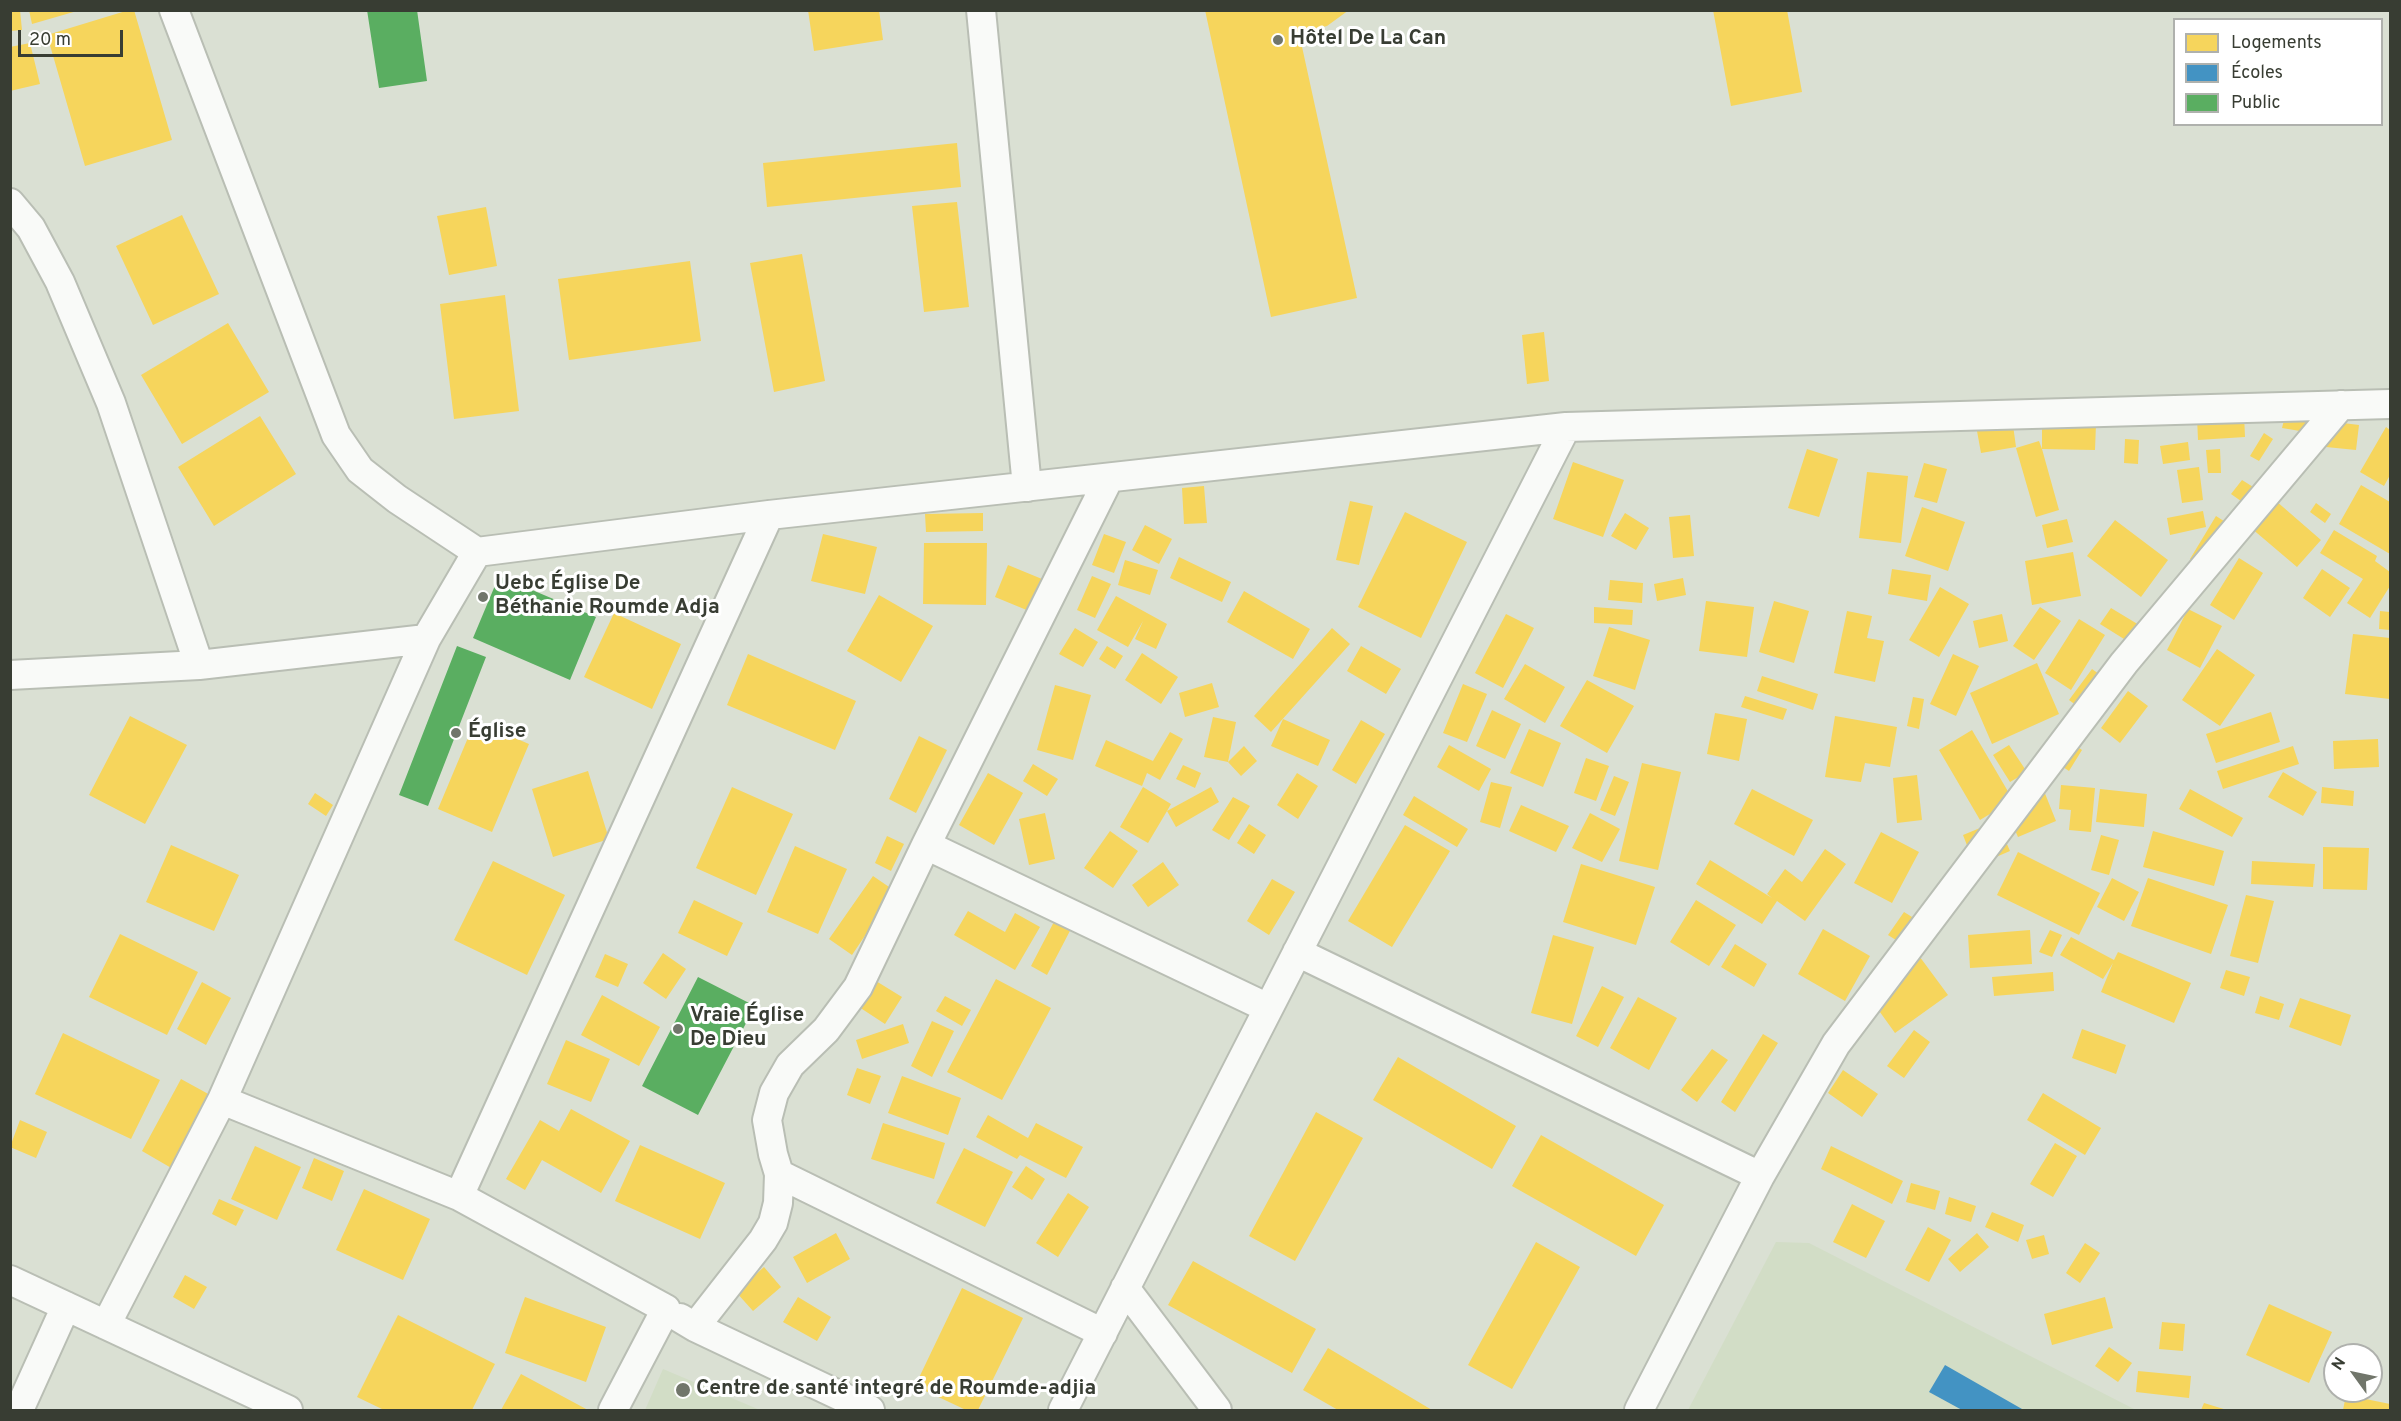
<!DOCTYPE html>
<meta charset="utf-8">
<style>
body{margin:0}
#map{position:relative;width:2401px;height:1421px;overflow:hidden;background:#dae0d3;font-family:Overpass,sans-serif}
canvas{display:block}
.frame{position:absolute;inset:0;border:12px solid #383d33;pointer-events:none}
.legend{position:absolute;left:2173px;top:18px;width:210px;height:108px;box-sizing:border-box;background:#fff;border:2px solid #afb1ad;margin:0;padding:8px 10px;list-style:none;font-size:18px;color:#383d33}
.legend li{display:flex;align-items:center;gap:12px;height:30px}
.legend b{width:30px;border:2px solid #afb1ad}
.north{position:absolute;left:2323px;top:1343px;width:60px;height:60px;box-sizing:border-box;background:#fff;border:2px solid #afb1ad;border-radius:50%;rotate:303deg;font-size:16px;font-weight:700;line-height:24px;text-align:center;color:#383d33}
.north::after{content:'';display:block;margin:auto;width:21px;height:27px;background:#71766b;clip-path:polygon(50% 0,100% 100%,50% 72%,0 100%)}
.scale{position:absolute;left:18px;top:30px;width:105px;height:27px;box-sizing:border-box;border:3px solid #383d33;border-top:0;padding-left:8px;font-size:18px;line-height:21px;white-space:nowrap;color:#383d33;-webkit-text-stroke:4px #fff;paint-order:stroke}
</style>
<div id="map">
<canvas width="2401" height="1421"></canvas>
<div class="frame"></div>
<ul class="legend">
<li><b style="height:16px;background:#f6d55c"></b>Logements</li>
<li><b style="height:16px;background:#4393c3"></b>Écoles</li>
<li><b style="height:16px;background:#5aae61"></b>Public</li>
</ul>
<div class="north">N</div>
<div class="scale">20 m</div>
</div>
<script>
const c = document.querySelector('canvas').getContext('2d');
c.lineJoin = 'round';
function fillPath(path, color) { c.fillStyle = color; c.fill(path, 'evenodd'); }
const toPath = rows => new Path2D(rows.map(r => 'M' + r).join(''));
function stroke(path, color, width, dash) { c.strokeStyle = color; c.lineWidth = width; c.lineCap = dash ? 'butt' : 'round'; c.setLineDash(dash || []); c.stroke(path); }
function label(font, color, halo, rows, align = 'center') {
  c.font = font + ' Overpass,sans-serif'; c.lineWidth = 6; c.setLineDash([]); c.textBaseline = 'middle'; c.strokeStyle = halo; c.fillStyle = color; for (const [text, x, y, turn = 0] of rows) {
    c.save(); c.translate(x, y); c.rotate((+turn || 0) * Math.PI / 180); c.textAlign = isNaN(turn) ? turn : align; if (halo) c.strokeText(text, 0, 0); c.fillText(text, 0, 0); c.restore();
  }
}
fillPath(toPath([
 [1776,1242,1809,1243,2136,1410,1688,1410],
 [663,1369,760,1410,645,1410]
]), '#d2ddc6');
fillPath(toPath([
 [10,10,20,10,22,30,10,31],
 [29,10,77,10,77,11,32,24],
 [129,10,134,10,172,140,85,166,47,35],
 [808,10,879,10,883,40,814,51],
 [1205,10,1349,10,1327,26,1299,33,1357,298,1271,317],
 [1713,10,1787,10,1802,92,1731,106],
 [30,43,40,84,10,91,10,47],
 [957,143,961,187,767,207,763,163],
 [957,202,969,307,924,312,912,206],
 [486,207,497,266,449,275,437,216],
 [182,215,219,294,153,325,116,246],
 [802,254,825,381,774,392,750,263],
 [690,261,701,341,569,360,558,279],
 [505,295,519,411,454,419,440,304],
 [228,323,269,392,182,444,141,375],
 [1544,332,1549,381,1527,384,1522,335],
 [2244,414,2245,437,2198,440,2197,417],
 [260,416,296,474,214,526,178,467],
 [2285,416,2308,420,2306,432,2282,428],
 [2319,420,2359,425,2356,450,2316,446],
 [2042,423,2096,424,2095,450,2042,449,2059,510,2036,517,2016,448,2039,441,2042,449],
 [2013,425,2016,447,1981,453,1977,431],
 [2386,427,2390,430,2390,475,2384,486,2360,472],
 [2264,433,2273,439,2259,461,2250,456],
 [2125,439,2139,440,2138,464,2124,463],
 [2188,442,2190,460,2163,464,2160,446],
 [1807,449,1838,459,1819,517,1788,508],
 [2220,449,2221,473,2208,473,2206,450],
 [1573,462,1624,480,1603,537,1553,519],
 [1924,463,1947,469,1937,503,1914,497],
 [2199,467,2203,500,2182,503,2177,470],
 [1867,472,1908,476,1901,543,1859,538],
 [2242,480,2258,490,2248,506,2231,494],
 [2361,485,2390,502,2390,554,2339,524],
 [1204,486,1207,523,1184,524,1182,488],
 [2268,494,2321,540,2297,567,2244,522],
 [1350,501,1373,506,1359,565,1336,560],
 [2316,503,2331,514,2325,523,2310,512],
 [1922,507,1965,522,1948,571,1905,556],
 [2203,511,2206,527,2170,535,2167,518],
 [1405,512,1467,542,1421,638,1358,607],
 [983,513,983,531,926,532,925,514],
 [1625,513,1649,528,1636,550,1611,536],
 [1690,515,1694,556,1673,558,1669,517],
 [2216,516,2230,525,2204,567,2190,559],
 [2067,519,2073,542,2047,548,2042,525],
 [2115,520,2168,560,2141,597,2087,556],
 [1145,525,1172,539,1159,564,1132,550],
 [2334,530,2377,556,2375,561,2390,572,2390,586,2370,618,2347,603,2363,579,2320,553],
 [823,534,877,547,865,594,811,581],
 [1104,534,1126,542,1114,573,1092,565],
 [924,543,987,543,986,605,923,604],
 [2073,552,2081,596,2032,605,2025,561],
 [1179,557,1231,582,1222,602,1170,578],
 [2239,558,2263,573,2234,620,2210,605],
 [1125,560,1158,570,1150,595,1118,585],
 [1008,565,1042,579,1029,611,995,597],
 [1892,569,1931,575,1927,601,1888,594],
 [2322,569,2350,588,2330,617,2303,598],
 [1092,576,1111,584,1095,618,1077,610],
 [1683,578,1686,595,1657,601,1654,584],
 [1610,580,1643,583,1642,603,1608,600],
 [1940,587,1969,604,1939,657,1909,640],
 [1244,591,1310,629,1293,659,1227,622],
 [879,595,933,626,901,682,847,651],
 [1116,596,1167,624,1156,649,1135,639,1143,621,1128,647,1097,630],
 [1706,601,1754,607,1747,657,1699,651],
 [1774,601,1809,611,1794,663,1759,652],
 [1594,607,1633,610,1632,625,1594,623],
 [2040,607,2061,621,2034,660,2013,646],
 [2111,608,2159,637,2148,654,2100,624],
 [2188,609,2222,626,2200,668,2167,650],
 [1847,611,1872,616,1867,638,1884,641,1875,682,1834,673],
 [2380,611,2390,612,2390,630,2379,629],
 [614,613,681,644,652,709,584,677],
 [1506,614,1534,628,1503,688,1475,673],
 [2002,614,2008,641,1979,648,1973,621],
 [2079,619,2105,635,2071,690,2045,673],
 [1609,627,1650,640,1635,690,1593,676],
 [1075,628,1098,642,1083,667,1059,654],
 [1332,628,1350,644,1271,732,1254,716],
 [2353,634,2390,638,2390,699,2345,694],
 [1107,646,1123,656,1115,669,1099,659],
 [1361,646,1401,669,1386,694,1347,671],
 [2217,649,2255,675,2220,726,2182,700],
 [1142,653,1178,677,1161,704,1125,680],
 [748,654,856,701,835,750,727,705],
 [1953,654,1979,666,1956,716,1930,704],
 [2037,663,2059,714,1992,744,1970,693],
 [1525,664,1565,687,1545,723,1504,699],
 [2092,669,2120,689,2096,720,2069,700],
 [1762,676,1818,694,1813,710,1757,691],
 [1587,680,1634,706,1607,753,1560,726],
 [1212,683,1219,707,1185,717,1179,693],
 [1463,684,1487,694,1467,742,1443,733],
 [1055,685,1091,695,1073,760,1037,750],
 [2128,691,2148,706,2120,743,2101,728],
 [1745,696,1787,709,1783,720,1741,707],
 [1913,697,1924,699,1919,729,1907,726],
 [1492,710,1521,724,1505,759,1476,746],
 [2271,712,2280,742,2216,763,2206,734],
 [1715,713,1747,719,1739,761,1707,754],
 [130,716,187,745,145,824,89,795],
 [1835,716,1897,727,1890,767,1865,763,1861,782,1825,777],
 [1213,717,1236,722,1228,762,1204,757],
 [1283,719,1330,740,1318,766,1271,746],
 [1361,720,1385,734,1356,784,1332,770],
 [475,721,529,744,492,832,438,809],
 [1529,729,1561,743,1543,787,1510,773],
 [1972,730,2013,800,1980,820,1939,750],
 [1170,732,1183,739,1160,780,1147,773,1142,786,1095,766,1106,740,1153,761,1150,766],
 [919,736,947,750,916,813,889,799],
 [2378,739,2379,767,2334,769,2333,741],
 [2070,742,2082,750,2069,771,2057,763],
 [1449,745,1491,769,1479,791,1437,767],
 [2009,745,2027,772,2010,782,1993,755],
 [1244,746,1257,761,1241,776,1228,762],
 [2293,746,2299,764,2223,789,2217,771],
 [1586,758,1609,766,1596,801,1574,793],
 [1642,763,1681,772,1658,870,1619,861],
 [1033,764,1058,779,1047,796,1023,781],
 [1183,765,1201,773,1195,788,1176,779],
 [588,771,609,839,553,857,532,789],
 [2283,772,2317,792,2303,816,2268,797],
 [988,773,1023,793,994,845,959,825],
 [1297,773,1318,786,1298,819,1277,805],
 [1917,775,1922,820,1897,823,1893,778],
 [1614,776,1629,782,1615,816,1600,810],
 [1491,782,1512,787,1500,828,1480,822],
 [2061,785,2095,788,2091,832,2069,830,2071,810,2059,809],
 [732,787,793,814,756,895,696,868],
 [1143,787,1171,804,1167,811,1211,787,1219,802,1176,827,1167,811,1148,843,1120,827],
 [2322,787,2354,791,2353,806,2321,803],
 [1752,789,1813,820,1794,856,1734,824],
 [2100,789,2147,794,2144,827,2096,822],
 [2190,789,2243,818,2232,837,2179,809],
 [2044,791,2056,821,2018,837,2005,807],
 [315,793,333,805,326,816,308,804],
 [1414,796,1468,829,1457,847,1403,815],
 [1233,797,1250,806,1229,840,1212,830],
 [1521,805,1569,826,1556,852,1509,831],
 [1045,813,1055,859,1029,865,1019,819],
 [1590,813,1620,829,1602,862,1572,848],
 [1997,821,2010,851,1975,866,1963,835],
 [1249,824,1266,835,1254,854,1237,843],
 [1405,825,1450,851,1392,947,1348,921],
 [1110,831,1138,851,1113,888,1084,868],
 [2153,831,2224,851,2214,886,2143,867],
 [1881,832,1919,852,1892,903,1854,883],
 [2101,835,2119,840,2109,875,2091,870],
 [887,836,904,844,891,871,875,863],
 [171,845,239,875,214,931,146,902],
 [795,846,847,869,818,934,767,912],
 [2323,847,2369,848,2367,890,2323,889],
 [1825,849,1846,864,1805,921,1777,901,1762,924,1696,884,1710,860,1772,898,1767,894,1785,869,1802,882],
 [2018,852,2100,893,2079,935,1997,895],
 [493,861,565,895,527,975,454,940],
 [2252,861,2315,864,2313,887,2251,884],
 [1163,862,1179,885,1148,907,1132,885],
 [1581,864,1655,887,1636,945,1563,922],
 [873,876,895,891,852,955,829,939],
 [2112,878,2139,892,2124,921,2097,907],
 [2148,878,2228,905,2211,954,2131,926],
 [1272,879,1295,892,1269,935,1247,921],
 [2246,895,2274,901,2258,963,2230,956],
 [694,900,743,923,727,956,678,933],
 [1696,900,1736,925,1709,966,1670,942],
 [968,911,1005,932,1015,913,1040,927,1015,970,954,935],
 [1904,912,1925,925,1910,949,1888,935],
 [1057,916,1073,925,1047,975,1031,966],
 [1823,929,1870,956,1845,1001,1798,974],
 [2030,930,2032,964,1970,968,1968,935],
 [2050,930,2062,935,2052,957,2039,952],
 [120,934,198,972,167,1035,89,997],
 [1553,935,1594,947,1572,1024,1531,1013],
 [2071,937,2114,960,2118,952,2191,983,2174,1023,2101,992,2113,963,2103,979,2060,955],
 [1735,944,1767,964,1754,987,1721,967],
 [1914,949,1948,995,1895,1033,1862,987],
 [663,953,686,969,666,999,643,983],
 [605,954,628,964,618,987,595,977],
 [2226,970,2250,977,2244,996,2220,988],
 [2053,972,2054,991,1994,996,1992,977],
 [996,979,1051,1008,1002,1100,947,1072],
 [876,981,902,997,885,1024,859,1007],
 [202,982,231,998,206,1045,177,1029],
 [1602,986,1624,997,1598,1047,1576,1036],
 [602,995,660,1027,639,1066,581,1035],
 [945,996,971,1010,962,1026,936,1011],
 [2260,996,2284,1004,2279,1020,2255,1013],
 [1638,997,1677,1018,1649,1070,1610,1048],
 [2300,998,2351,1015,2341,1046,2289,1027],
 [932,1021,954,1031,932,1077,911,1066],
 [903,1024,909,1043,862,1059,856,1040],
 [2082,1029,2126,1045,2116,1074,2072,1058],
 [1914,1030,1930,1042,1904,1078,1887,1066],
 [63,1033,160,1080,131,1139,35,1094],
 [1763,1034,1778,1043,1735,1112,1721,1102],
 [566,1040,610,1059,591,1102,547,1084],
 [1712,1049,1728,1060,1697,1102,1681,1090],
 [1398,1057,1516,1126,1492,1169,1373,1100],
 [857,1068,881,1076,870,1104,847,1095],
 [1843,1070,1878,1094,1862,1117,1828,1093],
 [902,1076,961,1098,948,1135,888,1113],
 [181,1079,212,1096,173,1169,142,1151],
 [2043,1093,2101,1128,2085,1155,2027,1120],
 [571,1109,630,1141,601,1193,542,1160,525,1190,506,1179,540,1120,559,1131],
 [1316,1112,1363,1138,1295,1261,1249,1236],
 [988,1115,1028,1138,1036,1123,1083,1147,1066,1178,1020,1155,1017,1159,976,1137],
 [20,1120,47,1132,36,1158,10,1147],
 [883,1123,945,1143,934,1179,871,1159],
 [1541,1135,1664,1205,1636,1256,1512,1186],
 [2055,1143,2077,1156,2053,1197,2030,1184],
 [640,1145,725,1183,700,1239,615,1201],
 [255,1146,301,1167,277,1220,231,1199],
 [1831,1146,1903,1181,1892,1204,1821,1169],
 [964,1148,1013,1172,985,1227,936,1203],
 [314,1158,344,1171,332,1201,302,1188],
 [1026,1166,1045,1179,1032,1200,1012,1187],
 [1911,1183,1940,1191,1935,1210,1906,1202],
 [364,1189,430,1219,403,1280,336,1250],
 [1068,1193,1089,1207,1058,1257,1036,1243],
 [1949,1197,1976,1206,1971,1222,1945,1214],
 [219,1199,244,1210,236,1226,212,1214],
 [1852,1204,1885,1221,1866,1258,1833,1242],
 [1992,1212,2024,1225,2018,1242,1985,1227],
 [1928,1227,1951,1240,1929,1282,1905,1270],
 [836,1233,850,1259,807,1283,793,1257],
 [1977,1233,1989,1247,1960,1272,1948,1259],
 [2044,1235,2049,1254,2032,1259,2026,1240],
 [1536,1242,1580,1267,1512,1389,1468,1365],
 [2085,1243,2100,1253,2080,1283,2066,1273],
 [1193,1261,1316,1329,1292,1373,1168,1305],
 [764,1267,781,1287,753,1311,736,1292],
 [185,1275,207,1287,194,1309,173,1297],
 [962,1288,1023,1318,978,1410,966,1410,915,1386],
 [525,1297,606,1327,586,1382,505,1353],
 [798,1297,831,1317,817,1341,783,1322],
 [2105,1297,2113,1328,2052,1345,2044,1314],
 [2269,1304,2332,1332,2309,1383,2246,1355],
 [398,1315,495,1364,472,1410,384,1410,357,1397],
 [2162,1322,2185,1324,2183,1351,2159,1349],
 [2109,1347,2132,1363,2118,1382,2095,1366],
 [1328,1348,1432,1410,1338,1410,1303,1390],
 [2138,1371,2191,1376,2189,1398,2136,1392],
 [521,1374,588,1410,501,1410],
 [2346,1395,2390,1404,2390,1410,2343,1410],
 [2204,1403,2227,1410,2201,1410]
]), '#f6d55c');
fillPath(toPath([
 [1945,1365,2022,1409,2021,1410,1962,1410,1929,1392]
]), '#4393c3');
fillPath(toPath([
 [367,10,417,10,427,81,379,88],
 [499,576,596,617,570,680,473,638],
 [457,646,486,657,428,806,399,795],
 [698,977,755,1006,698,1115,642,1086]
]), '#5aae61');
const street = toPath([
 [174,10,336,435,360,470,397,499,477,552,769,515,1566,427,2390,404],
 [981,10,1027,487],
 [10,203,31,228,60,282,111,403,199,665,426,639],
 [1109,478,926,845,1268,1008],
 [10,675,199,665],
 [1297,952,1760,1176],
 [222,1100,459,1196,769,515],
 [779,1174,1103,1333],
 [459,1196,666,1309,613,1410],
 [10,1280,288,1410],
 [1125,1288,1217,1410],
 [680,1318,695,1327,870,1410],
 [106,1325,222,1100,426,639,477,552],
 [695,1327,763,1240,773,1223,778,1203,779,1174,773,1154,767,1120,774,1093,790,1065,826,1030,858,987,926,845],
 [19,1410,66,1306],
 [1063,1410,1566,427],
 [1639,1410,1760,1176,1836,1044,2124,663,2341,405]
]);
stroke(street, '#b9beb4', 32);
stroke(street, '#f9faf8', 28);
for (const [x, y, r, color] of [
 [1278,40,6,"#71766b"],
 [483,597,6,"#71766b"],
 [456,733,6,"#71766b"],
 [678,1029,6,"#71766b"],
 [683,1390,8,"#71766b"]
]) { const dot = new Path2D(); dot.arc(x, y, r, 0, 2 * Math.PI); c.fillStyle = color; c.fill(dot); stroke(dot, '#fff', 2); }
label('bold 21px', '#383d33', '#fff', [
 ["Hôtel De La Can",1290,40],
 ["Uebc Église De",495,585],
 ["Béthanie Roumde Adja",495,609],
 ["Église",468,733],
 ["Vraie Église",690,1017],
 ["De Dieu",690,1041],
 ["Centre de santé integré de Roumde-adjia",696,1390]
], 'left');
</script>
